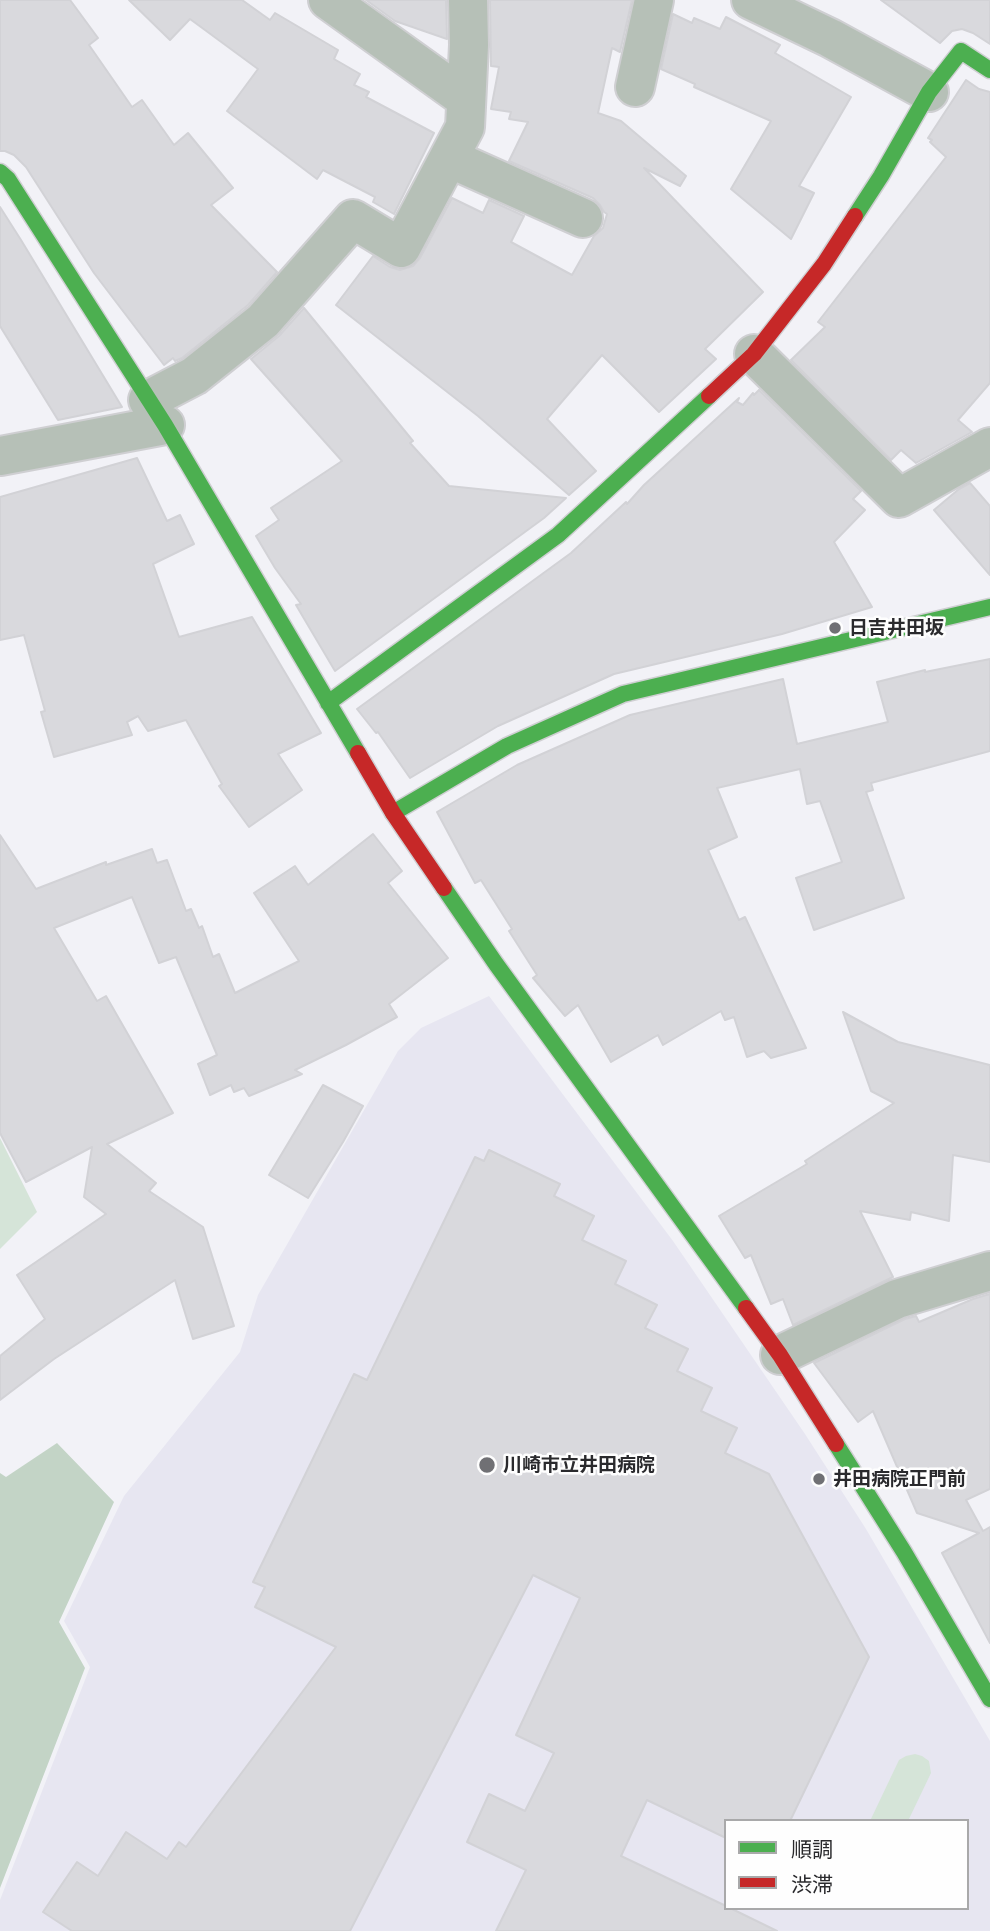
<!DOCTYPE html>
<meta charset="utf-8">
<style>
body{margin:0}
#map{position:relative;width:990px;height:1931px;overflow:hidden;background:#f2f2f7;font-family:"Alegreya Sans","Noto Sans JP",sans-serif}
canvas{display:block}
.legend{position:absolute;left:724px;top:1819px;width:245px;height:91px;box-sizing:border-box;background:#fefefe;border:2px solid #a9a9aa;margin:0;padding:9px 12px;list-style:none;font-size:21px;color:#2a2a2d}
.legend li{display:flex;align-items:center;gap:14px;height:35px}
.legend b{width:35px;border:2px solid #a9a9aa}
</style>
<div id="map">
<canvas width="990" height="1931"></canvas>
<ul class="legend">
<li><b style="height:9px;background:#4caf50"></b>順調</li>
<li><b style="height:9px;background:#c62828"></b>渋滞</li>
</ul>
</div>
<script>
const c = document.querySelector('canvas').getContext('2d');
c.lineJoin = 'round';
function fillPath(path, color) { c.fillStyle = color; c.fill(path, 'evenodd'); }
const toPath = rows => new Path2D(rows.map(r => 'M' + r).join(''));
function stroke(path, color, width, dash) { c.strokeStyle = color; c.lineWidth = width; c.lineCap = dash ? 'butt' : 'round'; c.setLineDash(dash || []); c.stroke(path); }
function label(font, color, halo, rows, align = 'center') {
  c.font = font + ' "Alegreya Sans","Noto Sans JP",sans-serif'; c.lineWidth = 5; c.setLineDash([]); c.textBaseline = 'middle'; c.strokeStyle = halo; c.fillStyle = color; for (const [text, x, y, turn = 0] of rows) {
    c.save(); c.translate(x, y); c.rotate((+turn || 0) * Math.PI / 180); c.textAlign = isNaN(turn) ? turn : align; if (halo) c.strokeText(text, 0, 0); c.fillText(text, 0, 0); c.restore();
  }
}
fillPath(toPath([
 [489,996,673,1241,805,1434,866,1529,990,1741,990,1931,0,1931,0,1900,90,1667,64,1621,124,1496,240,1352,258,1295,398,1051,421,1028],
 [726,1821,967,1821,967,1908,726,1908]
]), '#e7e6f1');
fillPath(toPath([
 [0,1138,37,1212,0,1249],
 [915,1754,922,1756,929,1761,931,1773,908,1821,870,1821,899,1760,906,1756]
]), '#d5e4d8');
fillPath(toPath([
 [57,1443,114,1502,59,1622,85,1668,0,1888,0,1473,6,1477]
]), '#c3d4c6');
const building = toPath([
 [0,0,70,0,98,38,89,45,132,107,142,100,174,145,188,133,233,188,211,205,277,272,248,305,182,358,175,361,173,358,164,365,94,273,26,167,14,155,5,151,0,151,0,0],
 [129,0,242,0,270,20,275,13,338,50,334,59,360,74,354,85,369,92,366,97,434,133,394,214,373,202,375,197,323,170,317,179,227,111,258,69,190,19,170,40,129,0],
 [366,0,446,0,447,39,395,21,366,0],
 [490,0,632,0,620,52,612,48,598,113,621,121,686,176,680,186,644,168,763,292,705,349,716,359,659,412,602,355,547,419,596,471,569,495,478,416,336,305,373,256,390,267,400,270,413,266,420,258,452,198,483,213,489,200,524,216,511,242,572,275,594,236,603,228,607,214,604,212,600,205,593,198,509,161,528,122,509,119,511,112,491,109,499,67,491,66,490,0],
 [881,0,990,0,990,44,973,33,962,29,952,31,940,43,881,0],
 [673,14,692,23,694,18,720,29,726,17,780,45,775,53,851,97,799,186,814,193,791,239,731,189,771,121,694,87,695,84,661,69,673,14],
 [966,80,979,89,990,92,990,383,958,420,972,432,916,463,901,450,891,460,791,360,825,327,818,322,946,157,930,142,932,140,928,138,966,80],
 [0,207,21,240,122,407,58,420,0,326,0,207],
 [304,308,413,441,410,443,449,486,566,498,544,518,335,671,296,605,301,604,275,568,256,536,279,520,271,508,342,461,251,359,279,336,304,308],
 [759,390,861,491,853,499,865,510,834,542,872,607,782,634,614,674,498,726,410,778,378,732,376,733,357,709,571,553,626,502,627,504,644,485,739,398,737,402,743,405,753,393,754,395,759,390],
 [137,458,167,521,180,515,194,544,153,564,179,637,252,617,321,733,278,754,302,790,249,827,219,786,222,784,186,720,148,731,138,716,127,722,132,735,54,757,41,712,45,711,24,635,0,640,0,497,137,458],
 [970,483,990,506,990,575,934,510,959,489,970,483],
 [990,659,990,751,871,783,873,790,866,792,904,898,814,930,796,878,842,862,820,801,807,804,800,769,717,788,737,837,708,850,739,920,745,917,806,1048,771,1058,764,1051,747,1057,734,1017,725,1020,721,1011,663,1045,658,1035,611,1062,578,1005,565,1016,533,978,537,975,509,931,512,929,481,880,475,883,437,812,517,765,630,715,783,679,797,744,888,722,877,682,925,670,925,672,990,659],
 [373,834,402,871,388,883,448,958,389,1004,397,1017,346,1045,295,1070,302,1074,249,1096,244,1088,234,1092,231,1085,210,1095,198,1064,217,1055,176,957,159,963,132,897,54,928,97,1001,106,996,173,1113,107,1144,156,1183,149,1191,203,1227,234,1326,193,1339,175,1280,54,1359,0,1400,0,1356,45,1319,17,1275,106,1214,84,1197,92,1147,26,1182,0,1133,0,835,36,889,106,862,106,865,152,849,157,863,167,860,186,911,191,909,199,928,202,926,213,957,219,954,235,993,299,961,254,893,295,866,308,885,373,834],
 [843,1012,898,1042,990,1065,990,1162,953,1155,949,1221,911,1212,910,1220,860,1211,893,1277,793,1325,783,1299,771,1304,751,1255,745,1258,719,1216,807,1164,805,1161,894,1103,871,1091,843,1012],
 [323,1085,363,1106,343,1142,308,1198,269,1175,323,1085],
 [489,1150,560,1184,554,1196,594,1216,582,1240,626,1261,615,1284,657,1305,645,1328,688,1349,677,1371,712,1388,701,1411,737,1428,725,1453,769,1474,869,1657,790,1821,726,1821,726,1838,647,1800,621,1856,726,1906,726,1908,730,1908,777,1931,496,1931,526,1870,467,1842,489,1794,525,1811,554,1753,516,1735,580,1598,533,1575,350,1931,72,1931,43,1912,77,1862,98,1876,126,1832,167,1859,179,1842,186,1847,336,1647,255,1607,265,1587,253,1582,354,1374,367,1380,475,1157,484,1161,489,1150],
 [990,1294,990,1489,966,1500,983,1531,990,1527,990,1643,942,1553,979,1533,917,1513,873,1411,858,1422,814,1363,905,1319,916,1316,919,1322,973,1299,990,1294]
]);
fillPath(building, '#d9d9dd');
stroke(building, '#d2d2d6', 2);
const street = toPath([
 [328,0,466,99],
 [751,0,830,38,929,92],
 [635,87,654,0],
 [449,158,583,218],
 [754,354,899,498,990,447],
 [148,400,194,376,263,321,353,219,401,248,465,127,469,45,468,0],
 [0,456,165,425],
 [780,1355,897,1299,990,1271]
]);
const fast = toPath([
 [0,172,8,179,165,425,358,753],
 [855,216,881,176,929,92,961,51,990,70],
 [328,703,558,535,709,396],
 [393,813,507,746,623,694,990,607],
 [444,888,496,964,746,1308],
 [836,1444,904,1552,990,1699]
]);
const jam = toPath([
 [709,396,754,354,824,264,855,216],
 [358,753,393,813,444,888],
 [746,1308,780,1355,836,1444]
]);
stroke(street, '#cfcfd2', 42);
stroke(fast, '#cfcfd2', 19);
stroke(jam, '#cfcfd2', 19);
stroke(street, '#b6c0b7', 38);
stroke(fast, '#4caf50', 16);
stroke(jam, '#c62828', 16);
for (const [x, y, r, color] of [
 [835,628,7,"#707074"],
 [487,1465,9,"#707074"],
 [819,1479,7,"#707074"]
]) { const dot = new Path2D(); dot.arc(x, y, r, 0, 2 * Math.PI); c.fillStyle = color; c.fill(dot); stroke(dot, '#fefefe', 2.5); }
label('bold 19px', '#2a2a2d', '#fefefe', [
 ["日吉井田坂",849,628],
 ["川崎市立井田病院",503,1465],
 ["井田病院正門前",833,1479]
], 'left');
</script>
